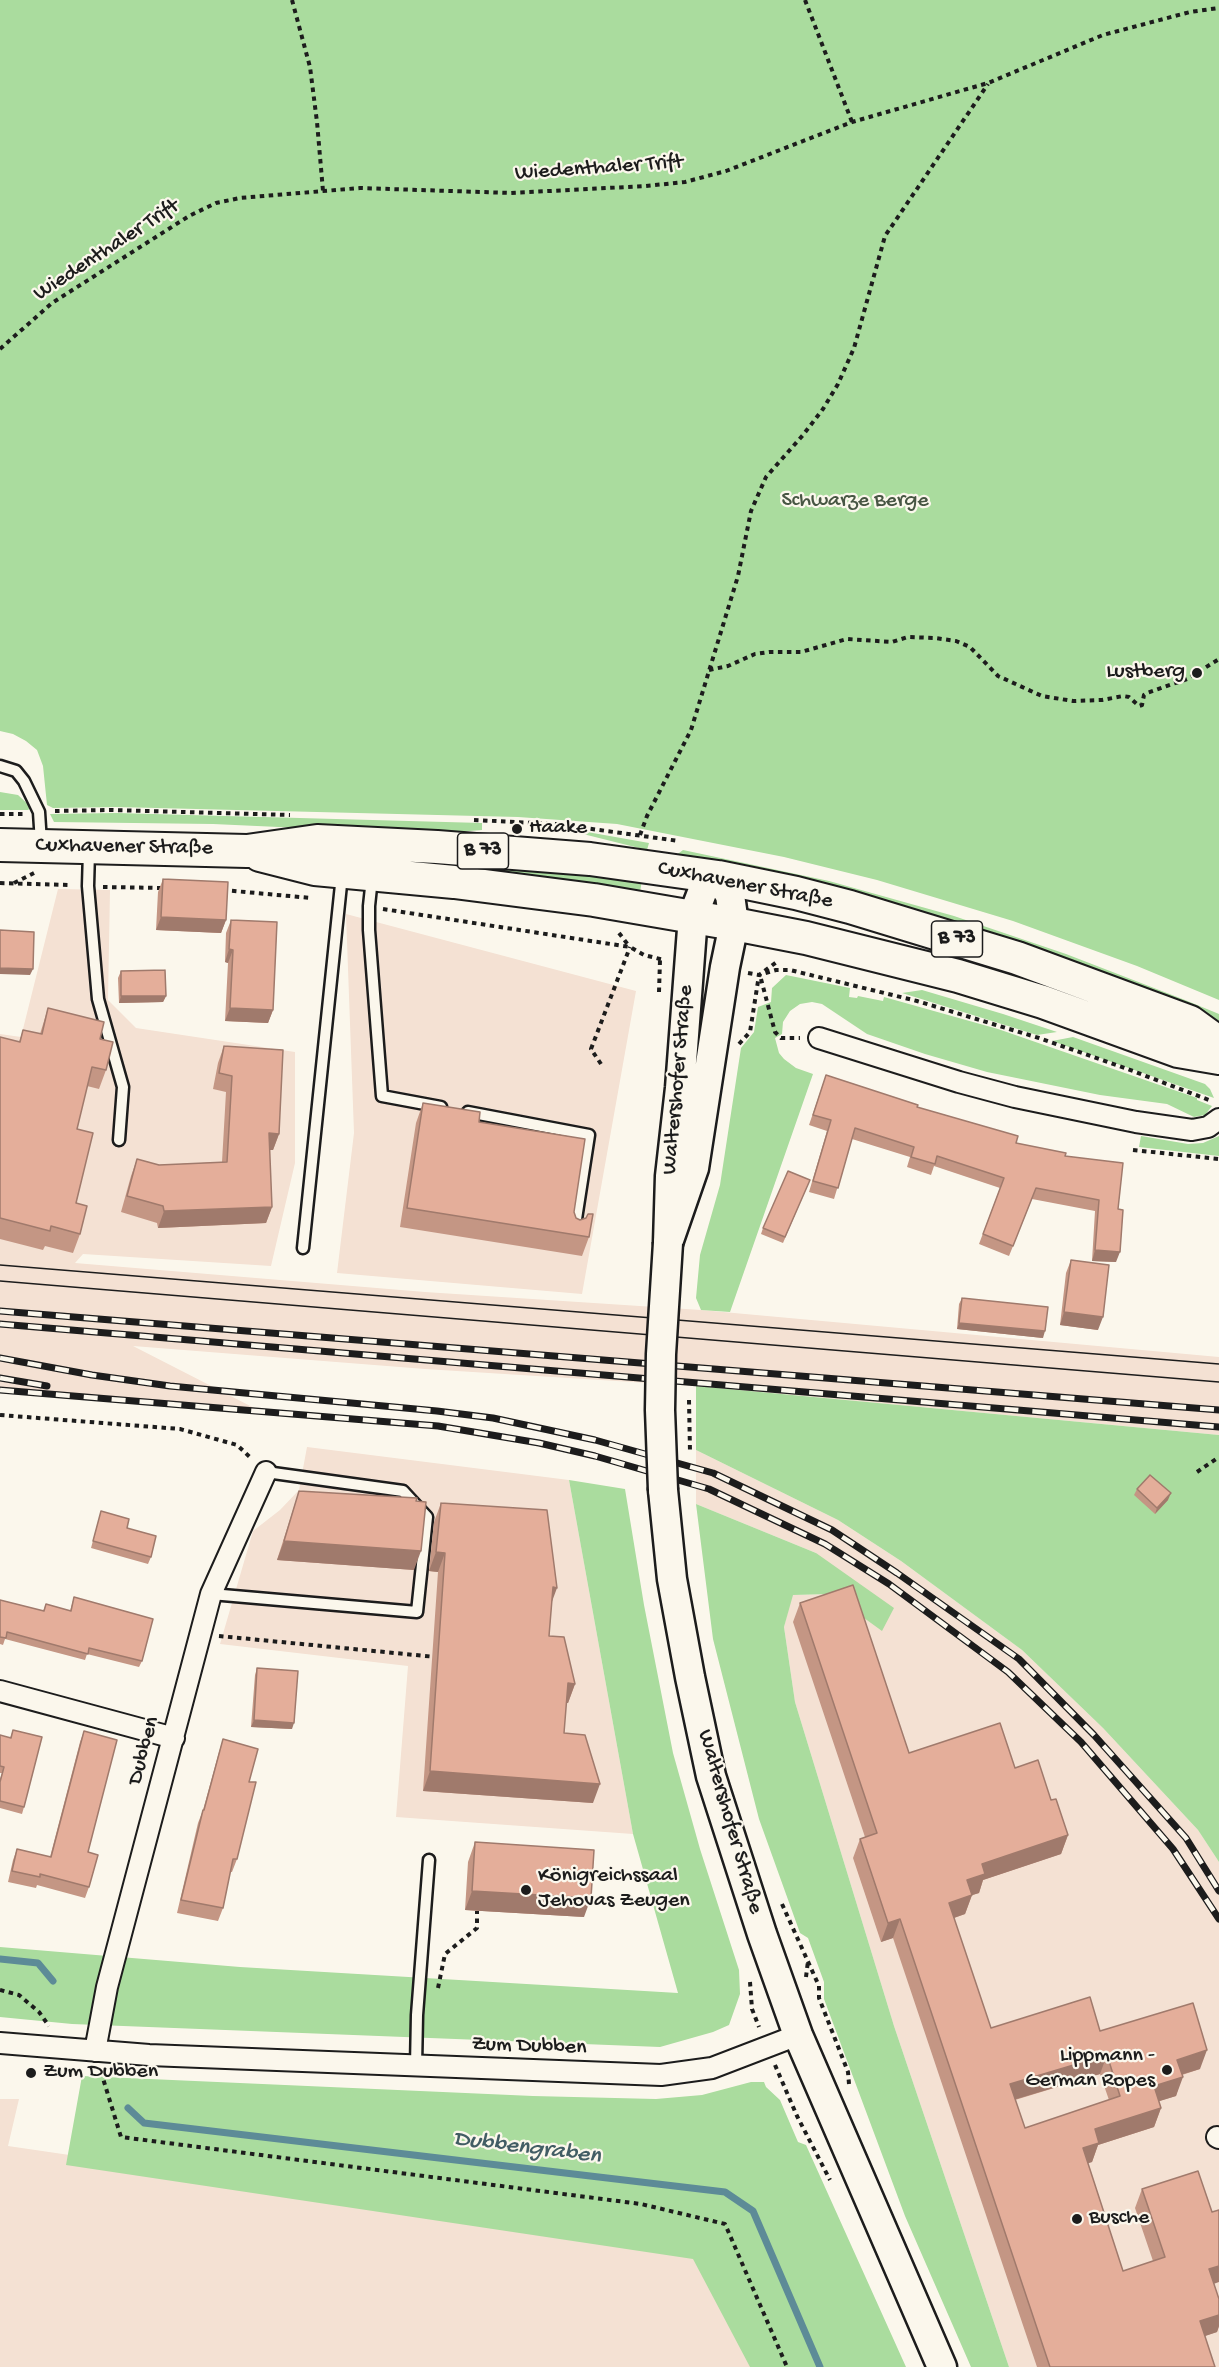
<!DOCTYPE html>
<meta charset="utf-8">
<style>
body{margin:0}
canvas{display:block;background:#fbf7ec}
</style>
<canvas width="1219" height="2367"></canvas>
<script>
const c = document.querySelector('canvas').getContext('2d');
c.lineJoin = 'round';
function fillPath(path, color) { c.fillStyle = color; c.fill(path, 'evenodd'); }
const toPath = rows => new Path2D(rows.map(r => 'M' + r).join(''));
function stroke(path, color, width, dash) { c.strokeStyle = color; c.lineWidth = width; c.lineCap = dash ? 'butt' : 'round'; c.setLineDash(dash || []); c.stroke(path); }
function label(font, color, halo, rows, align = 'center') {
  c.font = font + ' "Gochi Hand",sans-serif'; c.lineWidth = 4.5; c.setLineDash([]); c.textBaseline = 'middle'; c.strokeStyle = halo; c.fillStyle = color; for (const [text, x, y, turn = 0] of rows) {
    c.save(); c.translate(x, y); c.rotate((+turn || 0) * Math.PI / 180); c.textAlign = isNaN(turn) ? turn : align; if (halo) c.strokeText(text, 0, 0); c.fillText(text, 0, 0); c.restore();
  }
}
fillPath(toPath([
 [58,889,110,890,108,1000,136,1028,295,1052,295,1163,271,1266,83,1254,75,1263,425,1292,701,1310,1219,1357,1219,1435,696,1386,425,1369,133,1346,262,1412,0,1393,0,1034,21,1037],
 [346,914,636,991,582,1294,337,1273,354,1133],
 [307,1447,569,1480,633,1834,396,1817,408,1666,220,1644,253,1531,280,1510,299,1490],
 [696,1450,838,1520,901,1561,1022,1650,1103,1728,1198,1830,1219,1862,1219,2367,1009,2367,894,2026,795,1702,784,1627,792,1595,831,1594,816,1553,696,1504],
 [0,2099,19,2099,8,2146,698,2247,757,2367,0,2367]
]), '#f4e1d3');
fillPath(toPath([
 [0,0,1219,0,1219,1000,1137,966,1013,921,877,880,784,857,617,824,518,817,116,807,53,808,47,805,43,766,37,750,26,741,13,734,0,731],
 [0,792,18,795,31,807,28,810,0,810],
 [117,813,482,823,482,830,432,834,213,824,54,822,50,814],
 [576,830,649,843,647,850,575,832],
 [683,850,829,881,954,916,1066,954,1185,1000,1219,1014,1219,1021,1063,959,675,856],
 [373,857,642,879,640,893,373,860],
 [786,975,850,988,849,997,857,998,858,996,883,1001,884,997,998,1029,1197,1098,1197,1100,1212,1106,1205,1115,1194,1117,1167,1104,1100,1095,987,1072,925,1054,867,1034,822,1004,812,1002,800,1004,790,1011,783,1022,782,1034,775,1038,779,1053,784,1059,796,1068,813,1074,730,1312,701,1310,696,1298,700,1255,720,1185,741,1048,754,1032,758,1007,771,1002,772,988],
 [922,990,1003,1014,1057,1032,1037,1035,902,993],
 [1073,1037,1205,1084,1210,1089,1214,1098,1052,1041],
 [1141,1136,1188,1144,1203,1143,1219,1136,1219,1156,1139,1147],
 [696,1386,1219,1435,1219,1862,1198,1830,1103,1728,1022,1650,901,1561,838,1520,696,1450],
 [569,1480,625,1489,644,1605,673,1753,700,1849,739,1970,740,1994,729,2025,713,2032,660,2047,72,2024,0,2017,0,1947,240,1967,678,1993,633,1834],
 [696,1504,816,1553,894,1608,882,1631,831,1594,793,1595,784,1627,795,1702,894,2026,1009,2367,971,2367,905,2216,824,1999,824,1982,808,1938,800,1933,759,1819,713,1639],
 [82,2076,533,2096,656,2099,702,2095,751,2082,764,2082,766,2087,780,2100,798,2142,806,2145,906,2367,750,2367,693,2259,66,2165]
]), '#aadc9e');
stroke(toPath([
 [0,1959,38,1963,53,1981],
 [128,2108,144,2123,725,2192,753,2211,820,2367]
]), '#5d8b97', 7);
const lane = toPath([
 [0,766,16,771,24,781,39,812,41,843],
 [89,851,88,886,98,999,123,1087,119,1140],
 [372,878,369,906,369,930,382,1096,441,1107],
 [468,1112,589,1135,574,1232],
 [303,1248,342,875],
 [211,1594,417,1612,427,1517,403,1491,266,1472],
 [416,2066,417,2015,429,1860]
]);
const street = toPath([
 [819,1038,959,1082,1015,1097,1136,1122,1192,1130,1208,1127,1219,1119],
 [0,1691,174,1738],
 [0,2043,149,2055,661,2075,712,2068,798,2035],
 [95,2051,107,1987,211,1594,266,1472],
 [1217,2137,1219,2138]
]);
const secondary = toPath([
 [718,877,730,895,734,924,725,967,694,1168,668,1243,670,1176,680,1088,693,916,703,890,718,877],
 [663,1490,672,1579,690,1677,711,1776,762,1934,798,2035,942,2367]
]);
const primary = toPath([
 [0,845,247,851,317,841,437,847,590,859,718,877,796,893,850,907,1017,958,1190,1022,1219,1043],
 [260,855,315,869,454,882,594,900,734,924,806,938,958,976,1043,1002,1178,1051,1219,1058]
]);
stroke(lane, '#1c1c1c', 15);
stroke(street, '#1c1c1c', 24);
stroke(secondary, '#1c1c1c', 33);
stroke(primary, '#1c1c1c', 36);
stroke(toPath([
 [292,0,310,67,317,122,323,191],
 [805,0,852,122],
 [0,349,52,303,189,216,216,203,240,198,360,188,511,193,646,186,685,182,726,171,852,122,988,83,1103,35,1190,12,1219,8],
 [709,670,728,666,755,654,769,652,801,652,847,639,892,642,908,637,935,638,956,641,970,647,998,676,1042,696,1073,701,1102,700,1123,696,1129,697,1139,706,1142,705,1144,695,1147,693,1187,679,1219,659],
 [55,811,111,810,290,815],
 [0,814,23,814],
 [474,820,556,824,679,841],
 [640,835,647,816,691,730,738,576,751,511,766,477,803,435,823,409,838,384,854,348,885,236,988,84],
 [0,883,71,885],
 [14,883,34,873],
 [103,887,164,888],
 [223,890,311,898],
 [383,909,630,947,644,955,664,960],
 [619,933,629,946],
 [748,973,759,975,776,970,790,970,917,1001,1039,1038,1125,1068,1209,1100],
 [761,979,775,1032,781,1038,800,1038],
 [659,992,660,960],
 [739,1044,750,1032,759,975,778,961],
 [601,1064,591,1049,630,947],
 [1133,1150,1219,1159],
 [0,1415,180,1429,237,1445,252,1459],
 [1197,1472,1219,1457],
 [219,1636,436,1657],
 [782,1904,819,1986,819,1998,848,2072,849,2084],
 [806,1977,808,1961],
 [750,1982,752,2009,759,2027],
 [438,1988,445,1954,477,1928,477,1911],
 [0,1990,19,1995,39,2012,49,2026],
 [775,2065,797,2116,830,2180],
 [101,2072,121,2137,641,2204,725,2224,787,2367]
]), '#1c1c1c', 4, [4.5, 4.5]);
stroke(lane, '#fbf7ec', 10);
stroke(street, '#fbf7ec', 20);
stroke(secondary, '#fbf7ec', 28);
stroke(primary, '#fbf7ec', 32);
stroke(toPath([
 [0,1265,1219,1364],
 [0,1281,1219,1382]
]), '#1c1c1c', 1.5);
const rail = toPath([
 [0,1311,1219,1410],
 [0,1324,1219,1427],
 [0,1358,92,1375,170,1386,437,1411,493,1418,595,1440,713,1473,832,1530,897,1573,1019,1659,1094,1735,1186,1838,1219,1891],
 [0,1378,47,1386],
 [0,1390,438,1426,539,1443,595,1456,709,1489,825,1544,889,1584,1008,1672,1081,1742,1173,1849,1219,1919]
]);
stroke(rail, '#1c1c1c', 7);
stroke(rail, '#fbf7ec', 4.5, [14]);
const secondaryBridge = toPath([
 [663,1490,660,1410,661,1354,668,1243]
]);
stroke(secondaryBridge, '#1c1c1c', 33, []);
stroke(toPath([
 [689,1400,690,1452]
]), '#1c1c1c', 4, [4.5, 4.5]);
stroke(secondaryBridge, '#fbf7ec', 28);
fillPath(toPath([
 [163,879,226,920,221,933,156,930,158,892],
 [231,920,273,1010,268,1023,225,1021,228,963,225,962,226,933],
 [121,971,166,996,163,1002,119,1003,118,978],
 [48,1008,100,1039,106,1070,99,1089,87,1086,77,1129,76,1203,80,1234,73,1253,45,1246,43,1250,0,1239,0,1037,19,1042,23,1030,40,1034],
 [224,1046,279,1134,273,1150,269,1150,272,1207,266,1223,158,1228,157,1223,121,1212,131,1176,137,1159,159,1165,222,1162,226,1092,213,1089,218,1063],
 [826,1075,1016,1143,1065,1156,1118,1209,1116,1262,1092,1261,1095,1211,1032,1199,1009,1256,979,1244,1000,1188,934,1166,931,1175,907,1167,910,1157,852,1139,834,1199,809,1192,827,1131,809,1125],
 [423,1103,479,1122,574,1212,576,1218,580,1220,586,1218,589,1237,582,1256,400,1227,416,1123],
 [807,1187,783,1243,761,1234,763,1228],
 [1071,1260,1098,1330,1060,1325,1066,1273],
 [962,1298,1043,1338,957,1329,959,1304],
 [1137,1489,1168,1500,1155,1514,1134,1495],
 [299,1491,414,1570,277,1560],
 [441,1503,552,1601,549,1636,575,1684,568,1703,566,1703,564,1733,593,1803,423,1791,438,1572,429,1571,434,1522],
 [101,1511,151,1557,148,1564,91,1548],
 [74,1597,142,1661,139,1667,87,1654,85,1660,5,1639,3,1645,0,1644,0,1600,43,1611,46,1604,70,1611],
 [800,1603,909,1753,1015,1768,1051,1800,1068,1835,1061,1854,983,1880,979,1893,972,1895,965,1914,954,1918,991,2028,1100,2031,1200,2069,1182,2075,1176,2096,1159,2101,1161,2108,1154,2127,1098,2145,1092,2162,1088,2163,1123,2271,1153,2261,1135,2208,1142,2189,1214,2284,1219,2299,1219,2326,1217,2332,1205,2336,1215,2367,1037,2367,893,1938,881,1942,853,1858,860,1839,865,1837,793,1622],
 [1100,2074,1109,2100,1025,2128,1015,2100],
 [257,1668,292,1729,251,1727,255,1675],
 [13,1730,24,1807,22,1814,0,1808,0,1779,2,1773,0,1773,0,1735,10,1738],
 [84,1731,89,1887,85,1898,37,1885,36,1888,8,1882,13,1860,17,1849,50,1857,80,1742],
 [223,1739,249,1782,237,1859,232,1872,230,1872,223,1908,218,1921,177,1913,198,1823,203,1810,219,1752],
 [475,1842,584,1917,465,1910,468,1862]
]), '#c49684');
fillPath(toPath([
 [161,917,226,920,221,933,156,930],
 [229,949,233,950,228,963,225,962],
 [0,968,33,969,30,975,0,974],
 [121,996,166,996,163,1002,119,1003],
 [230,1008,273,1010,268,1023,225,1021],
 [269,1133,279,1134,273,1150,263,1150],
 [272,1207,266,1223,158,1228,164,1211],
 [1095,1250,1120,1252,1116,1262,1092,1261],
 [1064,1312,1103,1317,1098,1330,1060,1325],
 [959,1323,1045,1331,1043,1338,957,1329],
 [1171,1493,1168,1500,1155,1514,1157,1508],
 [284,1541,421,1551,414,1570,277,1560],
 [436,1552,445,1553,438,1572,429,1571],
 [553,1587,557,1588,550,1607],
 [568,1683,575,1684,568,1703,561,1703],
 [254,1720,294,1723,292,1729,251,1727],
 [430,1771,600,1784,593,1803,423,1791],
 [1068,1835,1061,1854,983,1880,979,1893,960,1899,967,1880,982,1864],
 [472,1891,591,1898,584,1917,465,1910],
 [972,1895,965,1914,942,1922,949,1903],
 [900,1919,893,1938,881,1942,888,1923],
 [1207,2050,1200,2069,1170,2078,1177,2060],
 [1107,2055,1100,2074,1003,2103,1010,2084],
 [1183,2077,1176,2096,1147,2105,1154,2086],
 [1161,2108,1154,2127,1098,2145,1092,2162,1076,2167,1083,2148,1095,2129],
 [1219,2266,1219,2282,1202,2288,1209,2269],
 [1219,2315,1219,2326,1217,2332,1193,2340,1200,2321]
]), '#a07a6c');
const building = toPath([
 [163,879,228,882,226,920,161,917,163,879],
 [231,920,277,922,273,1010,230,1008,233,950,229,949,231,920],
 [0,930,34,932,33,969,0,968,0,930],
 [165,970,166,996,121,996,121,971,165,970],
 [48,1008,104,1022,100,1039,113,1042,106,1070,92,1067,77,1129,93,1133,76,1203,87,1206,80,1234,51,1226,50,1231,0,1218,0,1037,20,1042,23,1030,42,1034,48,1008],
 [224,1046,283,1050,279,1134,269,1133,272,1207,164,1211,163,1206,127,1196,137,1159,159,1165,227,1162,232,1076,219,1073,224,1046],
 [826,1075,918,1105,917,1107,1018,1136,1016,1143,1066,1153,1065,1156,1123,1163,1118,1209,1123,1210,1120,1252,1095,1250,1099,1200,1036,1188,1013,1246,983,1234,1004,1178,937,1156,935,1164,911,1157,914,1147,855,1128,838,1188,813,1181,831,1120,813,1115,826,1075],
 [423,1103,480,1112,479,1122,585,1139,574,1212,576,1218,580,1220,586,1218,588,1214,593,1214,589,1237,407,1208,423,1103],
 [788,1171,810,1180,785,1237,763,1228,788,1171],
 [1071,1260,1109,1265,1103,1317,1064,1312,1071,1260],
 [962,1298,1048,1307,1045,1331,959,1323,962,1298],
 [1150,1475,1171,1493,1157,1508,1137,1489,1150,1475],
 [299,1491,417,1498,416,1501,426,1502,421,1551,284,1541,299,1491],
 [441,1503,547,1510,557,1588,553,1587,549,1636,564,1637,575,1684,568,1683,564,1733,585,1735,600,1784,430,1771,445,1553,436,1552,441,1503],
 [101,1511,129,1519,127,1528,156,1536,151,1557,93,1541,101,1511],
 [853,1585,909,1753,1000,1723,1015,1768,1038,1760,1051,1800,1056,1799,1068,1835,982,1864,985,1874,967,1880,972,1895,949,1903,991,2028,1090,1997,1100,2031,1193,2003,1207,2050,1177,2060,1183,2077,1154,2086,1161,2108,1095,2129,1099,2143,1083,2148,1123,2271,1165,2257,1142,2189,1198,2171,1212,2212,1219,2210,1219,2266,1209,2269,1219,2299,1219,2315,1200,2321,1215,2367,1050,2367,900,1919,888,1923,860,1839,877,1833,800,1603,853,1585],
 [1107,2055,1120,2096,1025,2128,1010,2084,1107,2055],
 [74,1597,153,1619,142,1661,89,1648,88,1654,7,1632,6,1638,0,1637,0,1600,44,1611,46,1604,71,1611,74,1597],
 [257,1668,298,1671,294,1723,254,1720,257,1668],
 [13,1730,42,1737,24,1807,0,1801,0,1782,4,1767,0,1766,0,1735,11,1738,13,1730],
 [84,1731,117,1740,88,1852,98,1855,89,1887,40,1874,40,1877,12,1871,17,1849,51,1857,84,1731],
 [223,1739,258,1749,249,1782,256,1782,237,1859,233,1859,223,1908,181,1900,203,1810,204,1810,223,1739],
 [475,1842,594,1850,591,1898,472,1891,475,1842]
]);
fillPath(building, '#e4ae9a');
stroke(building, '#a07a6c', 1.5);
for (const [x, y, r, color] of [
 [1197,673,6,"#1c1c1c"],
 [517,829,6,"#1c1c1c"],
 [526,1890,6,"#1c1c1c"],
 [1167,2070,6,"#1c1c1c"],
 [31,2073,6,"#1c1c1c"],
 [1077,2219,6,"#1c1c1c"]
]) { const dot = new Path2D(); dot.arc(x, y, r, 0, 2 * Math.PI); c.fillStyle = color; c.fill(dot); stroke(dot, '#fbf7ec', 2); }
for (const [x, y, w] of [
 [483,851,51],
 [957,939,51]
]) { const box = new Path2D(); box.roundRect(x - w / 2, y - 18, w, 36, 4.5); c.fillStyle = '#fbf7ec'; c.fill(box); stroke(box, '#1c1c1c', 1.5); }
label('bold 21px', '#1c1c1c', null, [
 ["B 73",483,851],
 ["B 73",957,939]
]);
label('22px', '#1c1c1c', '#fbf7ec', [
 ["Wiedenthaler Trift",599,169,-4],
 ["Wiedenthaler Trift",107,251,-33],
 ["Cuxhavener Straße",124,848,1],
 ["Cuxhavener Straße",745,886,11],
 ["Waltershofer Straße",679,1080,-85],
 ["Dubben",145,1751,-75],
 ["Waltershofer Straße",729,1822,74],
 ["Zum Dubben",529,2047,2]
]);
label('22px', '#475643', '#fbf7ec', [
 ["Schwarze Berge",855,502]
]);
label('22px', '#1c1c1c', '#fbf7ec', [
 ["Lustberg",1185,673,"right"],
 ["Haake",529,829],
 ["Königreichssaal",538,1877],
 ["Jehovas Zeugen",538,1902],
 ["Lippmann -",1155,2057,"right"],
 ["German Ropes",1155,2082,"right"],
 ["Zum Dubben",43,2073],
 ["Busche",1089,2219]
], 'left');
label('italic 24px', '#425d64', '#fbf7ec', [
 ["Dubbengraben",527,2149,7]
]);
</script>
